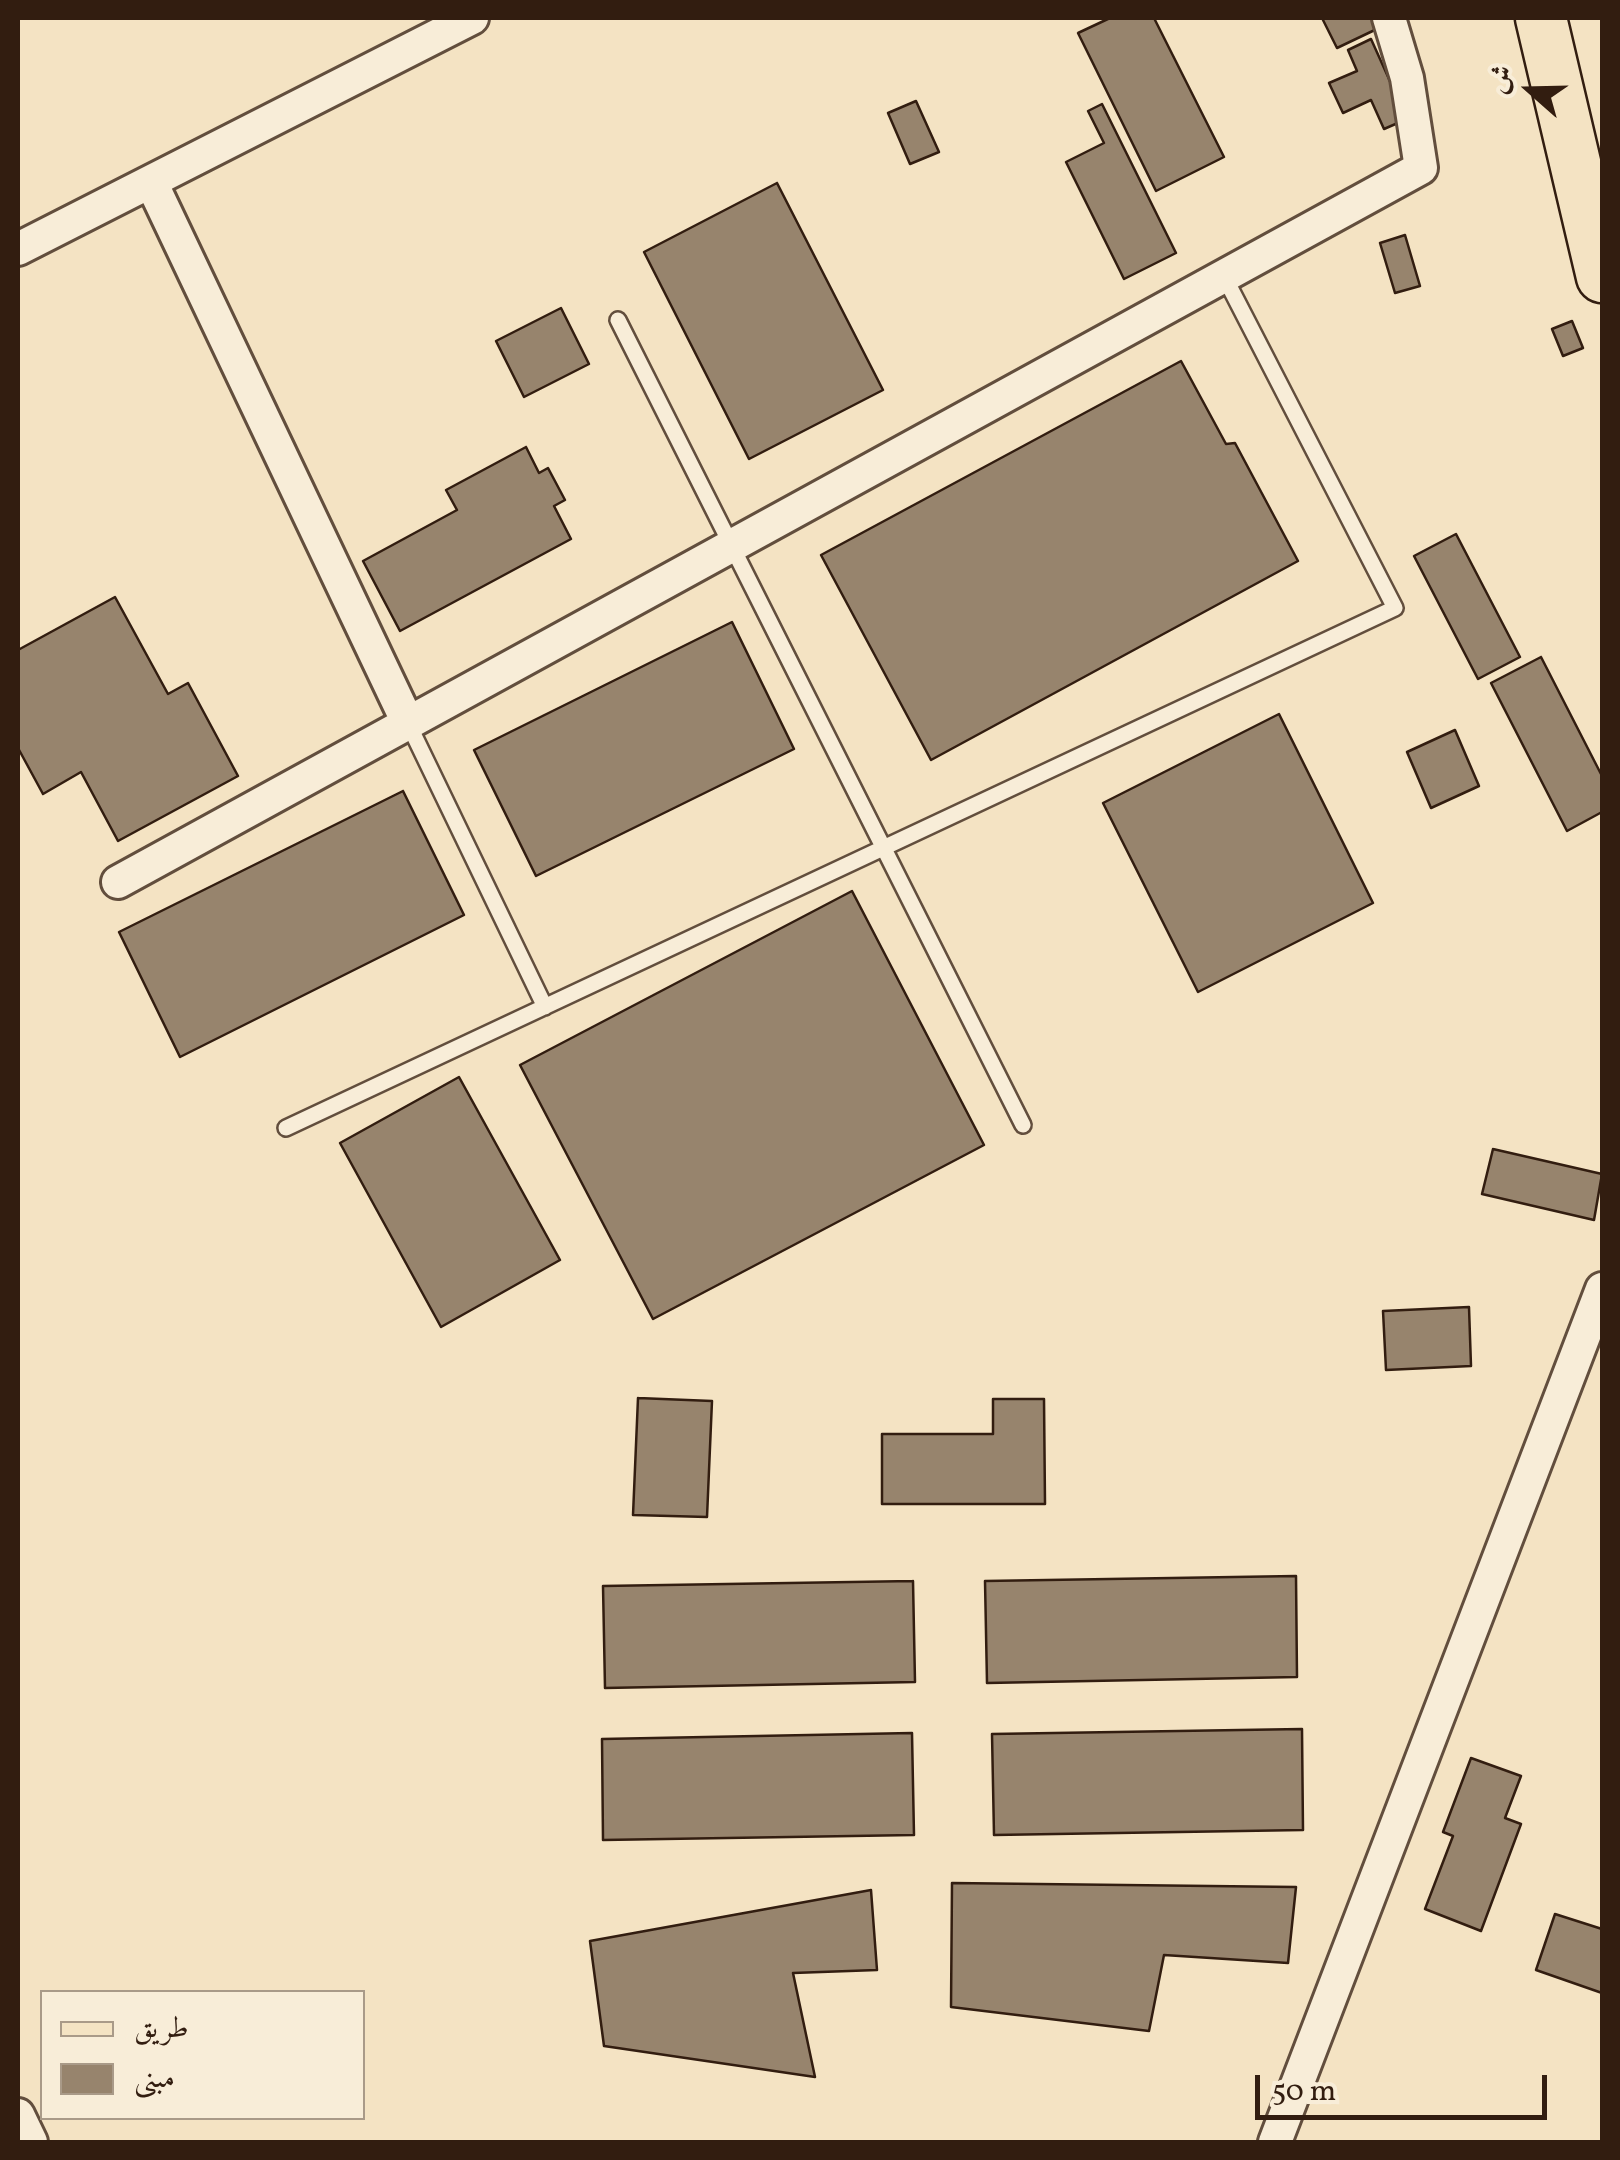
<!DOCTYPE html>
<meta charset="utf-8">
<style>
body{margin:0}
#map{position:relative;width:1620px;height:2160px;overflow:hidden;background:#f4e3c3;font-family:Vollkorn,Amiri,serif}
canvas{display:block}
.frame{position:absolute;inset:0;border:20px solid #321d10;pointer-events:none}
.legend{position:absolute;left:40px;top:1990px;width:325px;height:130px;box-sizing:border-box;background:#f8edd8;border:2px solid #a99a88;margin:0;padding:12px 18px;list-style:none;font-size:30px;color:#321d10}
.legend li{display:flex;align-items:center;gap:20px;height:50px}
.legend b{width:50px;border:2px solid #a99a88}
.north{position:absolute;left:1480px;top:40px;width:100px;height:100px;-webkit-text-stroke:8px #f8edd8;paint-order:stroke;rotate:290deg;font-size:28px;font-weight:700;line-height:40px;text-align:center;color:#321d10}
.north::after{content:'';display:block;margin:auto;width:35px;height:45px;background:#321d10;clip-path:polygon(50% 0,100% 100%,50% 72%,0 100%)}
.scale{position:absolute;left:1255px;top:2075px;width:292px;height:45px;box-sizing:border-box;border:5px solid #321d10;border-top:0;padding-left:12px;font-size:30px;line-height:35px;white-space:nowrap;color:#321d10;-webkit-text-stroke:8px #f8edd8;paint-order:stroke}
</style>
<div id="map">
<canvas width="1620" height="2160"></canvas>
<div class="frame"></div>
<ul class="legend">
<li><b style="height:12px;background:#f4e3c3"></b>طريق</li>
<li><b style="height:28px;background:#97846d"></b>مبنى</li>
</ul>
<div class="north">ش</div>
<div class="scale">50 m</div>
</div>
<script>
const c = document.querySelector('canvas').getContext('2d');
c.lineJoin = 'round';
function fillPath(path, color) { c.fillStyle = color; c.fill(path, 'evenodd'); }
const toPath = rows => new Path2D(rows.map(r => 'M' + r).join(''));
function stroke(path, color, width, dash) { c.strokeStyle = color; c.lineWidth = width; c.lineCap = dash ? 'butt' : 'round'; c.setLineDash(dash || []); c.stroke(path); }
const building = toPath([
 [1110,18,1154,18,1224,157,1156,191,1078,33,1110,18],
 [1322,18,1376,18,1381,27,1337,48,1322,18],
 [1371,39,1407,119,1384,129,1371,100,1343,113,1329,83,1357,71,1348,50,1371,39],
 [916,101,939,152,910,164,888,113,916,101],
 [1102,104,1176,253,1124,279,1066,162,1104,143,1088,111,1102,104],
 [777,183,883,390,749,459,644,252,777,183],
 [1405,235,1420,286,1395,293,1380,243,1405,235],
 [561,308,589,364,524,397,496,341,561,308],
 [1572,321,1583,348,1563,356,1552,329,1572,321],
 [1181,361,1226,444,1235,443,1298,561,931,760,821,555,1181,361],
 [526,447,539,473,548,468,565,500,554,506,571,539,400,631,363,561,457,510,446,490,526,447],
 [1456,534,1520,657,1478,679,1414,556,1456,534],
 [115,597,168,694,188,683,238,776,118,841,81,772,43,794,18,748,18,650,115,597],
 [732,622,794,749,536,876,474,750,732,622],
 [1541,657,1602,776,1602,812,1567,831,1491,683,1541,657],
 [1279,714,1373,903,1198,992,1103,803,1279,714],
 [1455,730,1479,786,1431,808,1407,752,1455,730],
 [403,791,464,915,180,1057,119,932,403,791],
 [852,891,984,1145,653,1319,520,1065,852,891],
 [459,1077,560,1260,441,1327,340,1143,459,1077],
 [1493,1149,1602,1174,1594,1220,1482,1194,1493,1149],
 [1469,1307,1471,1366,1386,1370,1383,1311,1469,1307],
 [638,1398,712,1401,707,1517,633,1515,638,1398],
 [993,1399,1044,1399,1045,1504,882,1504,882,1434,993,1434,993,1399],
 [1296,1576,1297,1677,987,1683,985,1581,1296,1576],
 [913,1581,915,1682,605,1688,603,1586,913,1581],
 [1302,1729,1303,1830,994,1835,992,1734,1302,1729],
 [912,1733,914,1835,603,1840,602,1739,912,1733],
 [1471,1758,1521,1776,1505,1818,1521,1824,1481,1931,1425,1909,1453,1836,1443,1832,1471,1758],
 [952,1883,1296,1887,1288,1963,1164,1955,1149,2031,951,2007,952,1883],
 [871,1890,877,1970,793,1973,815,2077,604,2046,590,1941,871,1890],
 [1555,1914,1602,1929,1602,1993,1536,1970,1555,1914]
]);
fillPath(building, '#97846d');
stroke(building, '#321d10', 2.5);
const lane = toPath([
 [618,320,1023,1125],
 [408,723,545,1007],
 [286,1128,1395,608,1224,276]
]);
const street = toPath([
 [152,184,408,723],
 [18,249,472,18],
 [118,882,1421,168,1407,78,1389,18],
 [18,2115,31,2142],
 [1275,2142,1602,1289]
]);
const primary = toPath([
 [1541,18,1602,277]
]);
stroke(lane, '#624e3d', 20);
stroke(street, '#624e3d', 38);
stroke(primary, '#321d10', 55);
stroke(lane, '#f8edd8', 15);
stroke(street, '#f8edd8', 32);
stroke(primary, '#f4e3c3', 50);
</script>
